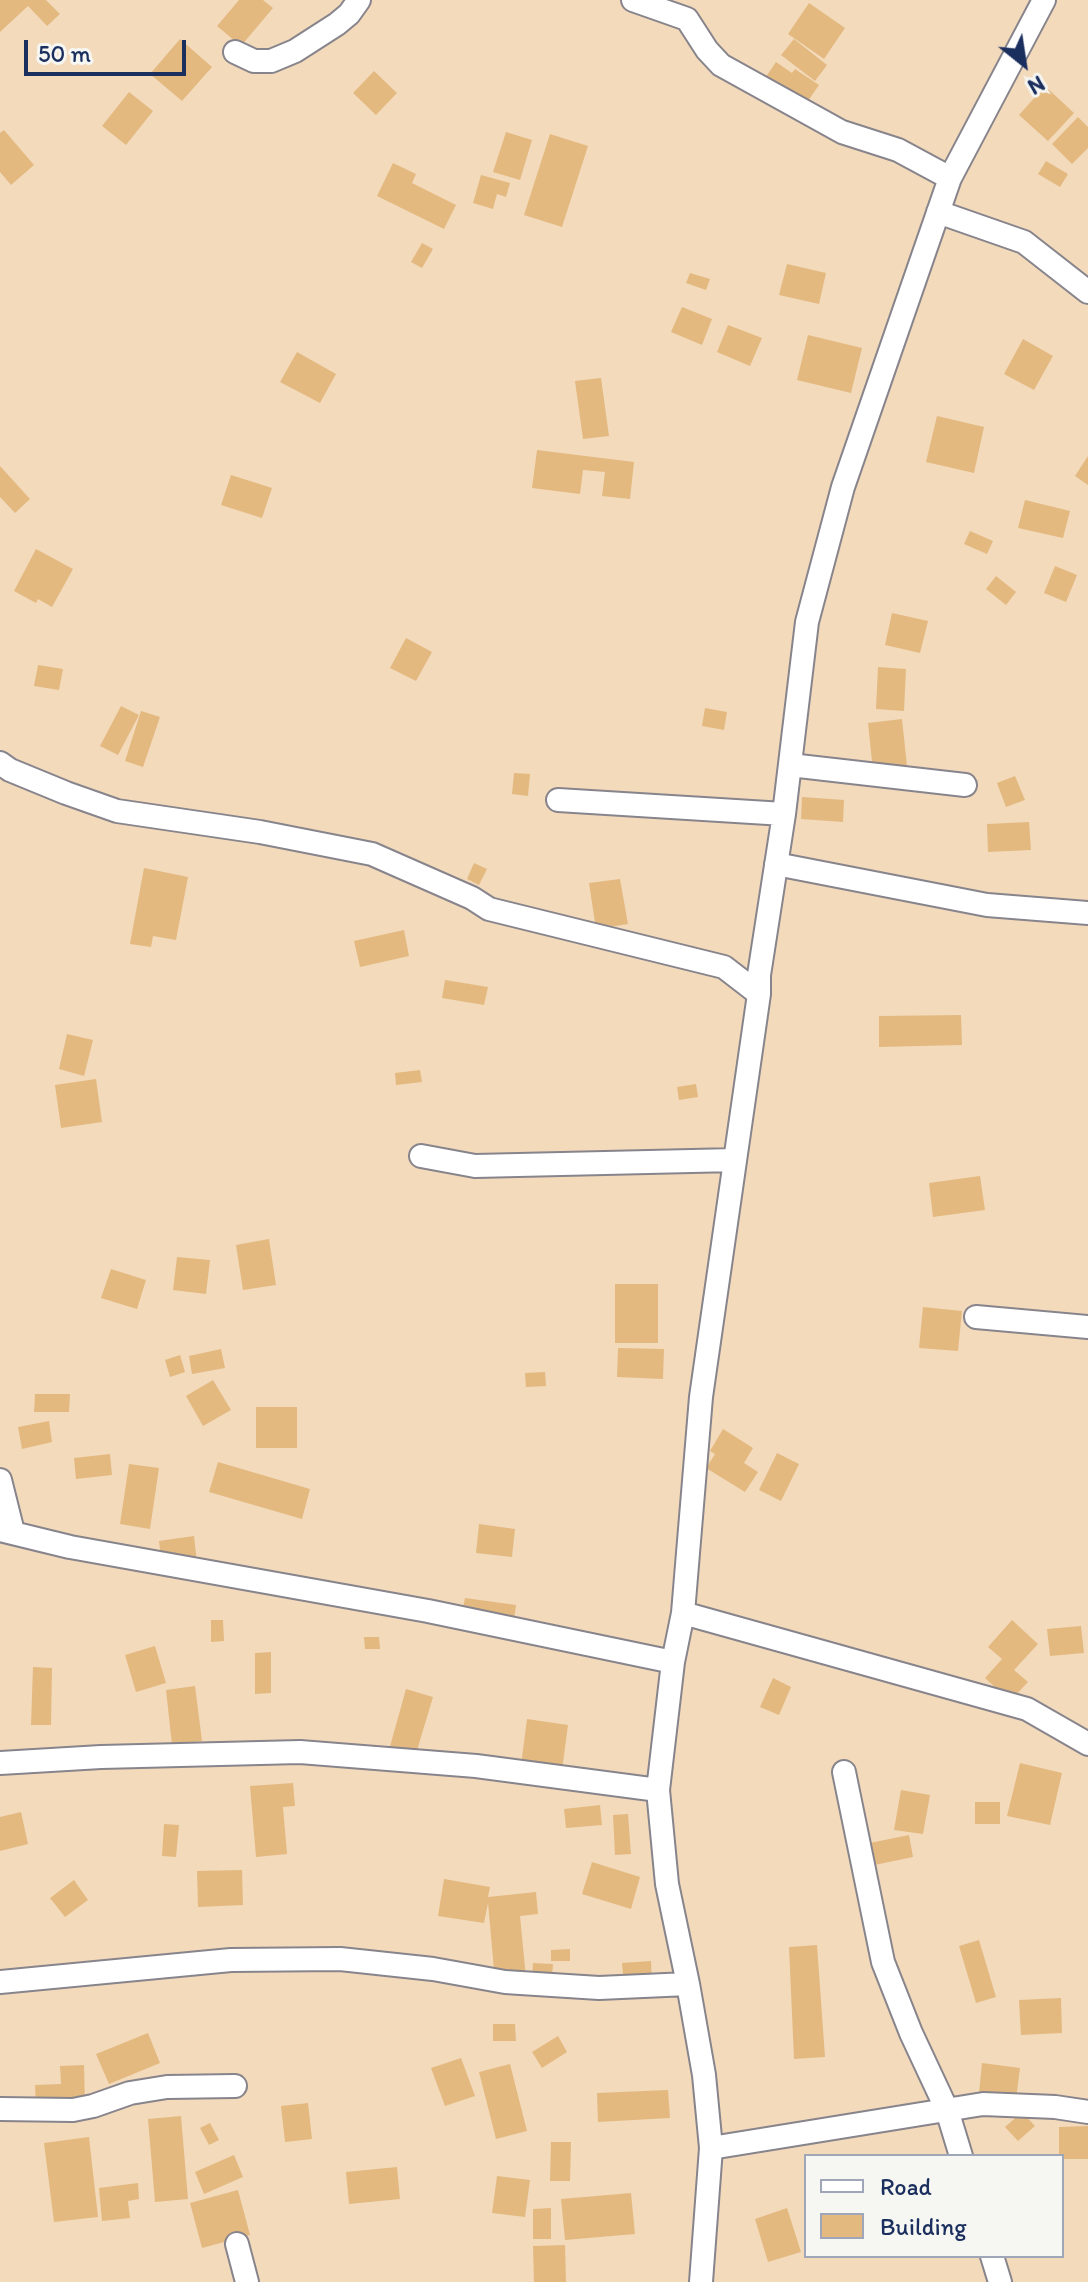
<!DOCTYPE html>
<style>
body{margin:0}
#map{position:relative;width:1088px;height:2282px;overflow:hidden;background:#f3dabb;font-family:Itim,sans-serif}
canvas{display:block}
.legend{position:absolute;left:804px;top:2154px;width:260px;height:104px;box-sizing:border-box;background:#f6f6f2;border:2px solid #9ea6b7;margin:0;padding:10px 14px;list-style:none;font-size:24px;color:#1b2f5e}
.legend li{display:flex;align-items:center;gap:16px;height:40px}
.legend b{width:40px;border:2px solid #9ea6b7}
.north{position:absolute;left:984px;top:24px;width:80px;height:80px;-webkit-text-stroke:6px #f6f6f2;paint-order:stroke;rotate:150deg;font-size:22px;font-weight:700;line-height:32px;text-align:center;color:#1b2f5e}
.north::after{content:'';display:block;margin:auto;width:28px;height:36px;background:#1b2f5e;clip-path:polygon(50% 0,100% 100%,50% 72%,0 100%)}
.scale{position:absolute;left:24px;top:40px;width:162px;height:36px;box-sizing:border-box;border:4px solid #1b2f5e;border-top:0;padding-left:10px;font-size:24px;line-height:28px;white-space:nowrap;color:#1b2f5e;-webkit-text-stroke:6px #f6f6f2;paint-order:stroke}
</style>
<div id="map">
<canvas width="1088" height="2282"></canvas>
<ul class="legend">
<li><b style="height:10px;background:#fff"></b>Road</li>
<li><b style="height:22px;background:#e3b980"></b>Building</li>
</ul>
<div class="north">N</div>
<div class="scale">50 m</div>
</div>
<script>
const c = document.querySelector('canvas').getContext('2d');
c.lineJoin = 'round';
function fillPath(path, color) { c.fillStyle = color; c.fill(path, 'evenodd'); }
const toPath = rows => new Path2D(rows.map(r => 'M' + r).join(''));
function stroke(path, color, width, dash) { c.strokeStyle = color; c.lineWidth = width; c.lineCap = dash ? 'butt' : 'round'; c.setLineDash(dash || []); c.stroke(path); }
fillPath(toPath([
 [0,0,46,0,60,14,47,26,28,6,0,32],
 [239,0,263,0,273,8,241,46,217,26],
 [809,3,845,28,824,59,788,34],
 [180,39,212,67,182,101,150,74],
 [794,39,827,65,815,81,781,55],
 [776,62,792,73,795,69,819,85,801,111,761,84],
 [374,71,397,93,376,115,353,93],
 [1045,86,1074,113,1048,141,1019,115],
 [129,92,153,111,126,145,102,126],
 [1078,117,1088,127,1088,148,1072,164,1052,144],
 [4,130,34,165,11,185,0,172,0,133],
 [506,132,532,140,520,180,493,172],
 [550,134,588,146,562,227,524,215],
 [1046,161,1068,174,1060,187,1038,174],
 [393,163,416,174,412,183,456,205,444,229,377,196],
 [481,175,510,183,506,197,497,194,493,209,473,203],
 [422,243,433,249,422,268,411,262],
 [787,264,826,273,819,304,779,295],
 [690,273,710,279,706,290,686,283],
 [682,307,712,319,702,345,671,332],
 [728,325,762,338,750,366,717,352],
 [808,335,862,348,851,393,797,380],
 [1023,339,1053,356,1034,390,1004,374],
 [297,352,336,374,320,403,280,382],
 [601,378,609,436,583,439,575,381],
 [937,416,984,427,974,473,926,462],
 [537,450,634,462,630,499,602,496,605,472,583,470,580,494,532,488],
 [1088,456,1088,485,1075,476],
 [0,466,30,499,15,513,0,497],
 [231,475,272,488,262,518,221,505],
 [1025,500,1070,511,1063,538,1018,528],
 [970,531,993,541,987,554,964,544],
 [36,549,73,569,52,607,38,599,36,603,14,591],
 [1055,566,1077,575,1066,602,1044,593],
 [996,576,1016,592,1006,605,986,589],
 [892,613,928,621,920,653,885,645],
 [406,638,432,652,416,681,390,668],
 [38,665,63,669,59,690,34,686],
 [878,667,906,669,904,711,876,709],
 [121,706,139,715,118,755,100,746],
 [705,708,727,712,724,730,702,726],
 [141,711,160,717,143,767,125,761],
 [902,719,907,766,873,771,868,723],
 [514,773,530,774,528,796,512,794],
 [1015,776,1025,800,1006,807,997,783],
 [802,797,844,800,843,822,801,819],
 [1029,822,1031,850,988,852,987,824],
 [474,863,487,869,479,885,467,879],
 [144,868,188,877,176,940,153,936,151,947,130,944],
 [620,879,628,924,596,929,589,883],
 [404,930,409,956,360,967,354,941],
 [445,980,488,987,484,1005,442,998],
 [961,1015,962,1045,879,1047,879,1016],
 [67,1034,93,1040,84,1076,59,1069],
 [420,1070,422,1082,396,1085,395,1073],
 [96,1079,102,1122,61,1128,55,1085],
 [696,1084,698,1097,679,1100,677,1087],
 [980,1176,985,1210,933,1217,929,1183],
 [269,1239,276,1285,243,1290,236,1245],
 [177,1257,210,1260,206,1294,173,1290],
 [111,1269,146,1280,137,1309,101,1298],
 [615,1284,658,1284,658,1343,615,1343],
 [923,1307,962,1311,958,1351,919,1348],
 [618,1348,664,1349,663,1379,617,1377],
 [221,1349,225,1368,192,1374,189,1356],
 [180,1355,185,1372,170,1377,165,1360],
 [545,1372,546,1386,526,1387,525,1373],
 [213,1380,231,1410,203,1426,186,1396],
 [35,1394,70,1394,69,1412,34,1412],
 [256,1407,297,1407,297,1448,256,1448],
 [49,1421,52,1442,22,1449,18,1427],
 [723,1429,753,1448,744,1463,758,1472,745,1492,706,1468,715,1454,710,1451],
 [777,1453,799,1464,781,1501,759,1490],
 [110,1454,112,1475,76,1479,74,1458],
 [218,1462,310,1489,302,1519,209,1492],
 [129,1464,159,1468,150,1529,120,1524],
 [479,1524,515,1529,512,1557,476,1553],
 [194,1536,197,1563,162,1567,159,1541],
 [465,1598,516,1605,514,1620,462,1613],
 [211,1620,223,1620,224,1641,211,1642],
 [1012,1620,1038,1644,1014,1670,1028,1682,1010,1701,985,1678,1002,1659,988,1647],
 [1081,1626,1084,1653,1050,1656,1047,1629],
 [364,1637,379,1637,380,1649,365,1649],
 [155,1646,166,1683,136,1692,125,1655],
 [271,1652,271,1693,255,1694,255,1653],
 [33,1667,52,1668,51,1725,31,1725],
 [773,1678,791,1687,779,1715,760,1707],
 [195,1686,202,1741,172,1745,166,1690],
 [406,1689,433,1697,415,1757,389,1750],
 [527,1719,568,1725,562,1770,521,1765],
 [1020,1763,1062,1773,1050,1825,1007,1816],
 [293,1783,295,1806,283,1807,287,1854,256,1857,250,1786],
 [901,1790,930,1795,923,1834,894,1830],
 [975,1802,1000,1802,1000,1824,975,1824],
 [600,1805,602,1825,566,1828,564,1809],
 [21,1812,28,1844,0,1851,0,1817],
 [628,1814,631,1854,615,1855,613,1815],
 [164,1824,179,1825,176,1857,162,1856],
 [909,1835,913,1857,865,1867,860,1845],
 [592,1862,640,1877,631,1909,582,1894],
 [242,1870,243,1905,198,1907,197,1871],
 [444,1879,490,1887,488,1897,536,1892,538,1914,520,1916,526,1978,495,1981,488,1903,484,1923,438,1916],
 [74,1880,88,1900,65,1917,50,1898],
 [979,1940,996,1997,976,2003,959,1946],
 [817,1945,825,2057,794,2059,789,1947],
 [570,1949,570,1961,551,1961,551,1950],
 [651,1961,652,1985,624,1987,622,1963],
 [533,1963,553,1964,551,1990,531,1989],
 [1061,1998,1062,2033,1021,2035,1019,2000],
 [493,2024,515,2024,516,2041,493,2041],
 [148,2033,160,2063,109,2084,96,2054],
 [558,2036,567,2052,542,2068,532,2052],
 [461,2058,475,2096,445,2106,431,2068],
 [982,2063,1020,2068,1015,2107,978,2103],
 [510,2064,527,2131,496,2139,479,2072],
 [84,2065,85,2105,36,2107,35,2085,61,2084,60,2066],
 [668,2090,670,2118,598,2122,597,2093],
 [308,2103,312,2139,285,2142,281,2106],
 [1022,2112,1035,2126,1018,2141,1005,2127],
 [181,2116,188,2199,155,2202,148,2119],
 [210,2123,219,2140,209,2145,200,2128],
 [1088,2126,1088,2159,1062,2159,1062,2156,1059,2156,1059,2127],
 [89,2137,98,2217,54,2222,44,2143],
 [551,2142,571,2142,570,2181,550,2181],
 [234,2155,243,2177,204,2194,195,2172],
 [397,2167,400,2199,349,2204,346,2172],
 [497,2176,530,2180,525,2217,492,2213],
 [138,2183,139,2199,128,2201,130,2218,102,2221,99,2188],
 [238,2190,250,2235,202,2248,190,2203],
 [631,2193,635,2234,565,2240,561,2199],
 [551,2208,551,2239,533,2239,533,2209],
 [787,2208,801,2252,768,2262,755,2219],
 [565,2245,566,2282,534,2282,533,2246]
]), '#e3b980');
const minor = toPath([
 [633,0,687,19,707,50,721,65,842,132,898,150,950,178],
 [235,52,254,61,271,61,295,51,337,24,349,14,359,0],
 [938,212,1024,242,1088,292],
 [0,763,10,770,66,793,117,811,260,832,372,854,472,898,489,909,724,967,759,994],
 [790,765,965,785],
 [558,800,784,814],
 [776,864,987,905,1088,913],
 [421,1156,475,1166,735,1160],
 [976,1317,1088,1327],
 [0,1480,13,1532],
 [0,1530,70,1547,428,1611,673,1662],
 [683,1613,1027,1709,1088,1744],
 [0,1763,101,1757,300,1752,476,1766,658,1790],
 [844,1772,883,1962,911,2033,947,2110,961,2156],
 [0,1982,231,1960,340,1959,433,1969,505,1982,599,1988,688,1984],
 [0,2109,73,2110,93,2106,130,2093,167,2087,235,2086],
 [711,2148,983,2104,1055,2107,1088,2112],
 [237,2244,247,2282],
 [992,2256,1000,2282],
 [701,2282,711,2148,704,2075,688,1984,667,1884,658,1790,673,1662,683,1613,701,1397,759,994,759,975,784,814,807,622,843,487,950,178,1044,0]
]);
stroke(minor, '#87848c', 26);
stroke(minor, '#fff', 22);
</script>
